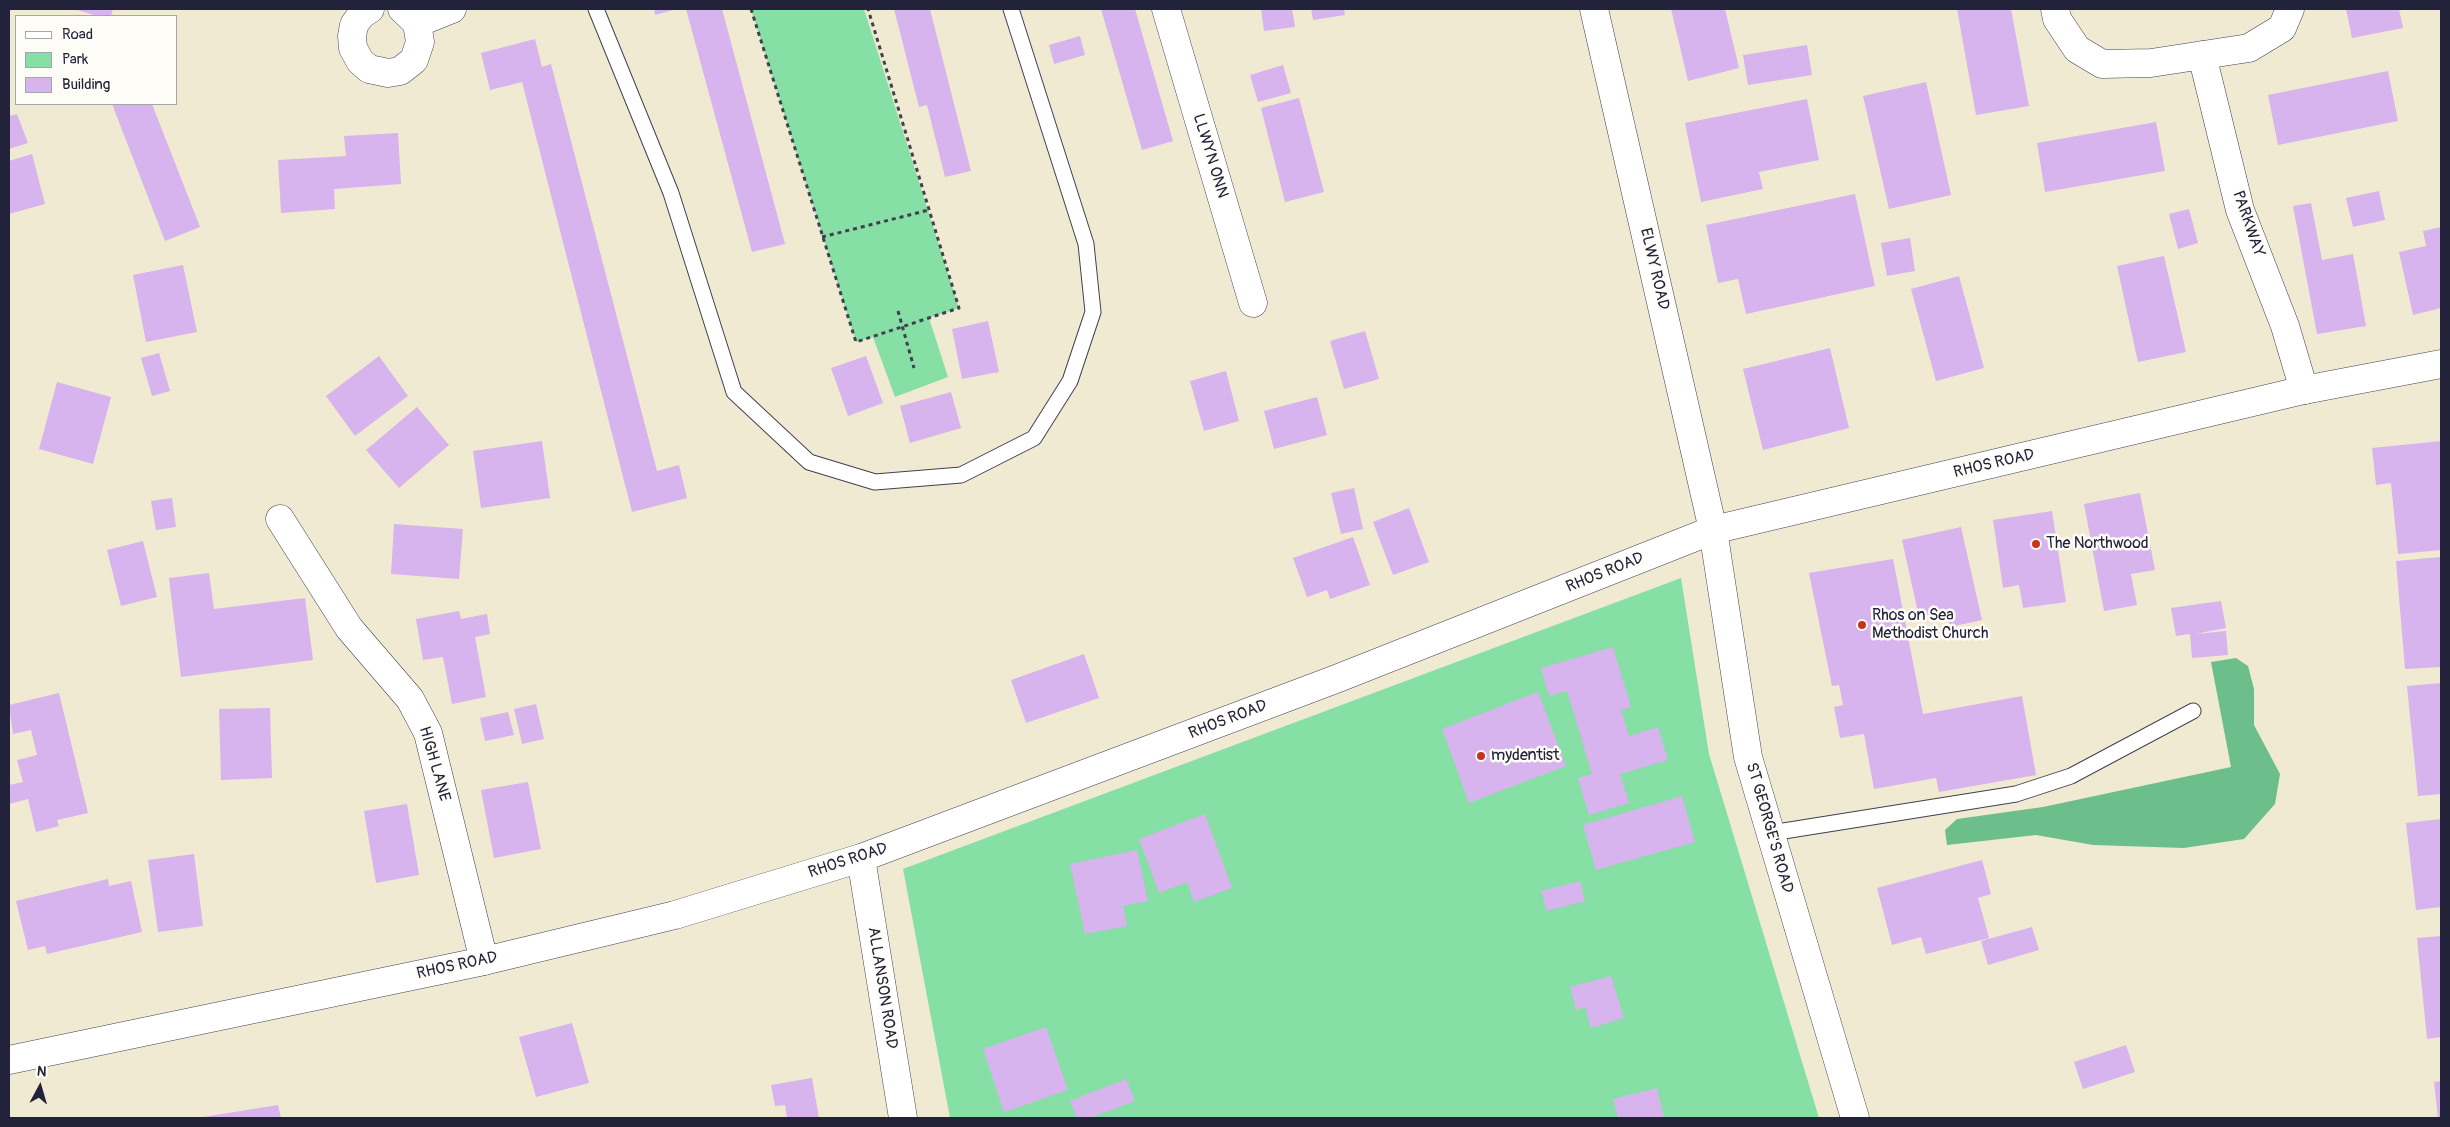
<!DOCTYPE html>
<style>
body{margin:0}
#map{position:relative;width:2450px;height:1127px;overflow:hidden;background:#f1ead2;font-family:Pangolin,sans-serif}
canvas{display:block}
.frame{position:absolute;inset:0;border:10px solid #22223b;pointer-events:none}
.legend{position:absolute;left:15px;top:15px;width:162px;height:90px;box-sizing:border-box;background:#fdfcf7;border:1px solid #a5a5ac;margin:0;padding:6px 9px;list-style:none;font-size:15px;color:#22223b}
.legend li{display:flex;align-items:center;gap:10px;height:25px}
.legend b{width:25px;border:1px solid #a5a5ac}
.north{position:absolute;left:15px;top:1062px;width:50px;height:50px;-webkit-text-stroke:4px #fdfcf7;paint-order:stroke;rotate:6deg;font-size:14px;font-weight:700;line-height:20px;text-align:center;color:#22223b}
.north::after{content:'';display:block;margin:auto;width:18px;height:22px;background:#22223b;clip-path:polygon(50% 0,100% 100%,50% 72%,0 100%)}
</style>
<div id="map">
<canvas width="2450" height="1127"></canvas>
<div class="frame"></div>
<ul class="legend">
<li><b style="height:6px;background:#fff"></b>Road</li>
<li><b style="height:14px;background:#86dfa4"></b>Park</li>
<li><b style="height:14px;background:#d7b4ed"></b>Building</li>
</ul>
<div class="north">N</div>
</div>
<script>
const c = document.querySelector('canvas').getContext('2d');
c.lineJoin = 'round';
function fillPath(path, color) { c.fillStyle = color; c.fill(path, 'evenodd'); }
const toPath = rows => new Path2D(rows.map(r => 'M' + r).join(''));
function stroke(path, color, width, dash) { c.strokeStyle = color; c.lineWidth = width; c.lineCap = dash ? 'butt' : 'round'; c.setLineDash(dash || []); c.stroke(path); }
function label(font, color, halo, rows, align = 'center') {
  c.font = font + ' Pangolin,sans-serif'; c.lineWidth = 5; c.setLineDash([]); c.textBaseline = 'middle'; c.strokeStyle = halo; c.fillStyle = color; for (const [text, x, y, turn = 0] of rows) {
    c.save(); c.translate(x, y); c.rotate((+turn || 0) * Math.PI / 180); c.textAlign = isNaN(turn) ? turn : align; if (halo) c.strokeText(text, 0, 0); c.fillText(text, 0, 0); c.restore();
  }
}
fillPath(toPath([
 [751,9,864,9,959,308,929,318,948,377,895,397,873,337,856,342],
 [1681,578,1709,754,1819,1118,950,1118,903,869]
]), '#86dfa4');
fillPath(toPath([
 [2236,658,2248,666,2254,689,2254,725,2280,774,2275,804,2244,839,2184,848,2093,845,2036,835,1947,845,1945,830,1957,819,2043,807,2231,767,2211,662]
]), '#6cbe8a');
fillPath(toPath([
 [74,9,113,9,111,16,97,16],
 [654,9,677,9,655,15],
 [686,9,722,9,785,244,752,252],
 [894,9,930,9,971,171,945,177,927,105,919,107],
 [1101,9,1135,9,1173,141,1142,150],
 [1261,9,1292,9,1295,27,1264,31],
 [1311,9,1344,9,1345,15,1313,20],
 [1671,9,1725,9,1739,68,1688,81],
 [1957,9,2011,9,2029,106,1976,115],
 [2346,9,2399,9,2403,28,2352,38],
 [1080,36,1085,55,1054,64,1049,45],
 [535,39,542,67,551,64,657,471,679,465,687,498,632,512,522,82,490,90,481,53],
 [1807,45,1812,75,1748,85,1743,55],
 [1283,65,1291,93,1258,102,1250,75],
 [2388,71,2398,121,2278,145,2268,95],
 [1926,82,1951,195,1889,209,1863,96],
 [1299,98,1324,192,1285,202,1261,108],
 [1807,99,1819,160,1759,172,1763,189,1701,202,1685,123],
 [112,104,152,104,200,227,165,241],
 [17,114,28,143,9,149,9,116],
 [2156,122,2165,171,2045,192,2037,143],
 [398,133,401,184,334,189,335,209,281,213,278,160,346,156,344,136],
 [32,154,45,204,9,214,9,161],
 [2379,191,2385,220,2353,227,2346,198],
 [1855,194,1875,286,1746,314,1738,279,1718,283,1706,225],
 [2311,203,2322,260,2353,254,2366,326,2317,334,2293,206],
 [2189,209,2198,243,2178,249,2169,214],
 [2441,227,2441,308,2413,315,2399,252,2426,246,2423,231],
 [1910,238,1915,271,1887,276,1881,243],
 [2164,256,2186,352,2138,362,2117,266],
 [183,265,197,332,146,342,133,275],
 [1959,276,1984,368,1936,381,1911,289],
 [988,321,999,372,962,379,952,329],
 [1365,331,1379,379,1344,389,1330,341],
 [1830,348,1849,428,1763,450,1743,369],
 [159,353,170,391,152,396,141,358],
 [379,356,408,396,355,436,326,396],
 [866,356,883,403,848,416,831,368],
 [1226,371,1239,421,1204,431,1190,381],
 [57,382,111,397,93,464,39,449],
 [951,392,961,428,910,443,900,406],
 [1317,397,1327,435,1274,449,1264,411],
 [417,407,449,445,399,488,366,450],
 [542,441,550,498,481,508,473,451],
 [2441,441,2441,550,2398,554,2391,483,2376,485,2372,448],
 [1354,488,1363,529,1341,534,1331,493],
 [2140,493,2155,570,2131,574,2137,605,2104,611,2084,504],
 [172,498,176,527,156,530,151,501],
 [1409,508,1429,562,1393,575,1373,522],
 [2052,511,2066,602,2023,608,2019,585,2003,588,1993,520],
 [394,524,463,529,459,579,391,574],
 [1961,527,1982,620,1950,627,1946,611,1919,617,1902,540],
 [1353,537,1370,585,1330,599,1327,590,1307,597,1293,558],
 [143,541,157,597,121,606,107,550],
 [2441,557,2441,667,2405,669,2396,561],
 [1893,559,1923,714,2022,696,2036,775,1939,792,1936,778,1874,789,1864,734,1840,738,1834,707,1843,705,1839,685,1832,686,1809,573],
 [209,573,214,609,305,598,313,660,181,677,169,578],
 [2221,601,2226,628,2195,634,2226,631,2228,655,2192,658,2190,634,2176,636,2171,608],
 [459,611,461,619,487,614,490,634,475,637,486,697,452,704,443,657,423,660,416,619],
 [1613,647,1631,707,1621,710,1629,736,1658,727,1668,760,1620,774,1629,803,1589,815,1578,778,1592,774,1567,691,1549,696,1541,668],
 [1084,654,1099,698,1026,723,1011,680],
 [2441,683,2441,794,2418,796,2407,686],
 [1538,692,1566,766,1469,803,1442,729],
 [59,693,88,813,57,820,59,826,36,832,28,799,9,804,9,785,23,782,17,760,37,755,31,730,13,734,9,705],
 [536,704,544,739,522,744,514,709],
 [270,708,272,778,221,780,219,709],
 [508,712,514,735,485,741,480,718],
 [528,782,541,849,494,858,481,790],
 [1682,796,1695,842,1596,870,1583,825],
 [407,804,419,875,376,883,364,811],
 [1205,814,1232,888,1194,902,1187,882,1159,893,1139,839],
 [2441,819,2441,907,2416,910,2406,823],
 [1137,850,1148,901,1123,906,1127,926,1085,934,1070,864],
 [194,854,203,926,158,932,148,860],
 [1982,860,1991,894,1978,898,1989,938,1926,954,1921,937,1892,945,1877,888],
 [108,879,109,886,131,881,142,932,47,954,45,946,28,950,16,901],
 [1580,881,1585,901,1547,911,1541,891],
 [2032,927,2039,950,1988,965,1981,941],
 [2441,936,2441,1037,2427,1039,2417,938],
 [1611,976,1624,1018,1591,1028,1585,1007,1576,1010,1570,987],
 [572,1023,589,1083,536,1097,519,1037],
 [1046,1027,1068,1090,1004,1112,983,1049],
 [2126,1045,2135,1072,2083,1089,2074,1062],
 [812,1078,819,1118,787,1118,785,1105,775,1106,771,1085],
 [1126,1079,1135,1101,1090,1118,1077,1118,1070,1101],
 [2441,1081,2441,1118,2438,1118,2434,1082],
 [1657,1088,1664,1118,1618,1118,1613,1099],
 [278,1105,281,1118,204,1118,203,1117]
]), '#d7b4ed');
const lane = toPath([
 [596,9,671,193,734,392,809,462,875,482,961,475,1034,438,1070,381,1093,312,1086,244,1011,9],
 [1771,833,2016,794,2071,776,2193,711]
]);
const street = toPath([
 [370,9,361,15,354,25,352,36,353,48,360,61,369,69,388,73,400,71,414,60,420,42,417,23,402,9],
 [1166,9,1253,303],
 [1594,9,1713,530,1748,757,1855,1118],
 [2055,9,2057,19,2077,49,2102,64,2151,63,2249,48,2282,28,2290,9],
 [417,23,452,9],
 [2202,55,2240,210,2285,326,2304,390],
 [280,519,349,628,410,699,428,733,484,961],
 [861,858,903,1118]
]);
const secondary = toPath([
 [9,1060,484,961,675,915,861,858,1336,679,1713,530,2304,390,2441,364]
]);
stroke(lane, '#414052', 17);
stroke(street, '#414052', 29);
stroke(secondary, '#414052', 29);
stroke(toPath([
 [751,9,856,342,959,308,868,9],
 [822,237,929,210],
 [898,311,914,368]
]), '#414052', 3, [4, 4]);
stroke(lane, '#fff', 15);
stroke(street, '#fff', 28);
stroke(secondary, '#fff', 28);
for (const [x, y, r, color] of [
 [2036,544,5,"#c8321e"],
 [1862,625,5,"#c8321e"],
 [1481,756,5,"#c8321e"]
]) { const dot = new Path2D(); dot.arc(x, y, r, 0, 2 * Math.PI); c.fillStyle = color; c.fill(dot); stroke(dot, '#fdfcf7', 2); }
label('16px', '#22223b', '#fdfcf7', [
 ["LLWYN ONN",1210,156,73],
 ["PARKWAY",2248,224,71],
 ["ELWY ROAD",1654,269,77],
 ["RHOS ROAD",1994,464,-13],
 ["RHOS ROAD",1605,573,-22],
 ["RHOS ROAD",1228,720,-21],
 ["HIGH LANE",434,764,74],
 ["ST GEORGE'S ROAD",1769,828,74],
 ["RHOS ROAD",848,861,-18],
 ["RHOS ROAD",457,966,-12],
 ["ALLANSON ROAD",882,988,81]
]);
label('16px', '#22223b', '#fdfcf7', [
 ["The Northwood",2046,544],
 ["Rhos on Sea",1872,616],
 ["Methodist Church",1872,634],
 ["mydentist",1491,756]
], 'left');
</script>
